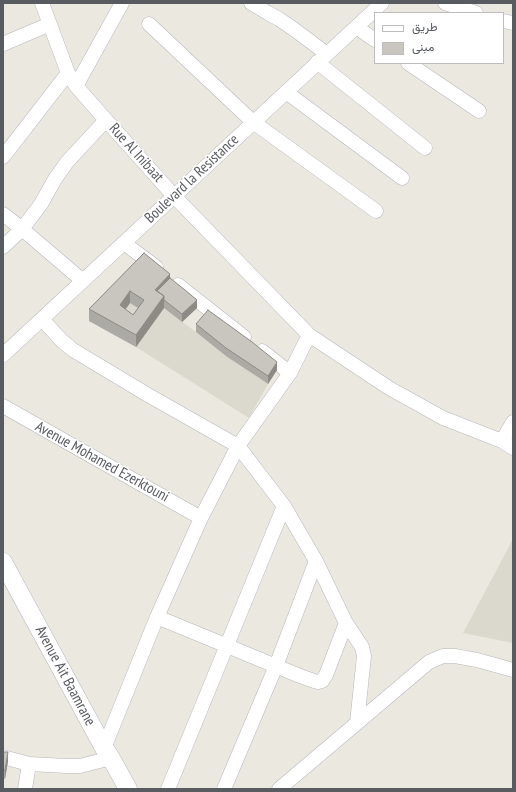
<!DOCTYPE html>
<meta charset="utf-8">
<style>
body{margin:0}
#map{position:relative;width:516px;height:792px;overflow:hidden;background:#ebe9df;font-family:"PT Sans Narrow",Vazirmatn,sans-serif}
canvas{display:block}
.frame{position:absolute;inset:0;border:4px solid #585b60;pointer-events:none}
.legend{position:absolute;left:374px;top:12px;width:130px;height:52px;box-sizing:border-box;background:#fff;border:1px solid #bcbdbf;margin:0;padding:5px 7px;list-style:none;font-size:12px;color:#585b60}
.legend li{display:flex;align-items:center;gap:8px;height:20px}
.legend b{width:20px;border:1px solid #bcbdbf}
</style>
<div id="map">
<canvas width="516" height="792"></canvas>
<div class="frame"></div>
<ul class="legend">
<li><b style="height:5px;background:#fff"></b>طريق</li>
<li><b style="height:11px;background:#c8c6bf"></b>مبنى</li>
</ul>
</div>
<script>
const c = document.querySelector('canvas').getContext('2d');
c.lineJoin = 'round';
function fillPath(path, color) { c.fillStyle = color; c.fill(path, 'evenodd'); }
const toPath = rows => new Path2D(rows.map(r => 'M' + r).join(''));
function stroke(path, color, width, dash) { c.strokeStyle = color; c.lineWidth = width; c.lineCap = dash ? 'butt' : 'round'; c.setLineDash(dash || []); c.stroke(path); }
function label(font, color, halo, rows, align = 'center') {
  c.font = font + ' "PT Sans Narrow",sans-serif'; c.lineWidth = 3; c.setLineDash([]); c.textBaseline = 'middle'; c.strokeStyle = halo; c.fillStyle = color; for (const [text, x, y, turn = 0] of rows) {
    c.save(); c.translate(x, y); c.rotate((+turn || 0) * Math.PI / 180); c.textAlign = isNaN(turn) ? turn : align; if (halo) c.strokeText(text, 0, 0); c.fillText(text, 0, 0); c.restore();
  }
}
fillPath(toPath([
 [128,281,196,332,254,375,268,384,249,418,136,347,89,321],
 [513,539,513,643,463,633]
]), '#dbd9cd');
const minor = toPath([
 [42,3,68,73,76,86,106,120,174,196,309,335,389,388,443,418,484,434,502,441,513,448],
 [251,3,268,13,279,19,295,30,327,54],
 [445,3,476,13],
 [503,21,513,23],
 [149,24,253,122,376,211],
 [356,27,375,40],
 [3,44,50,24],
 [317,62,425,148],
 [408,63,479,111],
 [76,86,122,3],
 [286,92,402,178],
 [3,157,68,73],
 [3,214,22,229,83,281],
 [124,243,156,267],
 [3,247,22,229,41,204,55,179,67,162,106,120],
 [178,285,244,337],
 [42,319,62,341,73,350,148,395,238,446,284,506,316,561,346,623,362,647,364,656,357,723],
 [262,351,290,373],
 [3,355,382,3],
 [3,406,201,518],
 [502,441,513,422],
 [157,617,300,676,314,681,318,682,322,681,326,675,346,623],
 [104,748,157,617,201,518,238,446,290,373,309,335],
 [3,757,29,764,67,766,80,766,111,758],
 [25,789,29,764],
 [168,789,284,506],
 [224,789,276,666,316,561],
 [279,789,429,662,443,656,455,656,477,660,513,670]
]);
const tertiary = toPath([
 [3,562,104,748,111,758,128,789]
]);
stroke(minor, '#b5b7bc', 15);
stroke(tertiary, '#b5b7bc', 19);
stroke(minor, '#fff', 14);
stroke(tertiary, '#fff', 18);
fillPath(toPath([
 [144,253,170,278,197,308,182,322,164,308,136,347,89,321,89,309],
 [130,303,138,308,133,315,125,309],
 [196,324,277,370,268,384,226,356,196,332],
 [3,752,8,761,5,779,3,778]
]), '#acaaa4');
fillPath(toPath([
 [170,274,170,286,155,301,155,290],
 [130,291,130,303,120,317,120,305],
 [164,296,164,308,136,347,136,335],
 [197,300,197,308,182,322,182,314],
 [277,362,277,370,268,384,268,376],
 [8,752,8,761,5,779,5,770]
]), '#8c8b86');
const building = toPath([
 [144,253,170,274,155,290,164,296,136,335,89,309,144,253],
 [130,291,144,300,133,315,120,305,130,291],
 [170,278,185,290,197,300,182,314,164,300,164,296,157,291,170,278],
 [208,310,252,342,277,362,268,376,226,348,196,324,208,310],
 [3,752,8,752,5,770,3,770,3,752]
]);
fillPath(building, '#c8c6bf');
stroke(building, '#8c8b86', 1);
label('15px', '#585b60', '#fff', [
 ["Rue Al Inibaat",136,153,48],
 ["Boulevard la Resistance",192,179,-43],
 ["Avenue Mohamed Ezerktouni",102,462,29],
 ["Avenue Ait Baamrane",65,676,62]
]);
</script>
